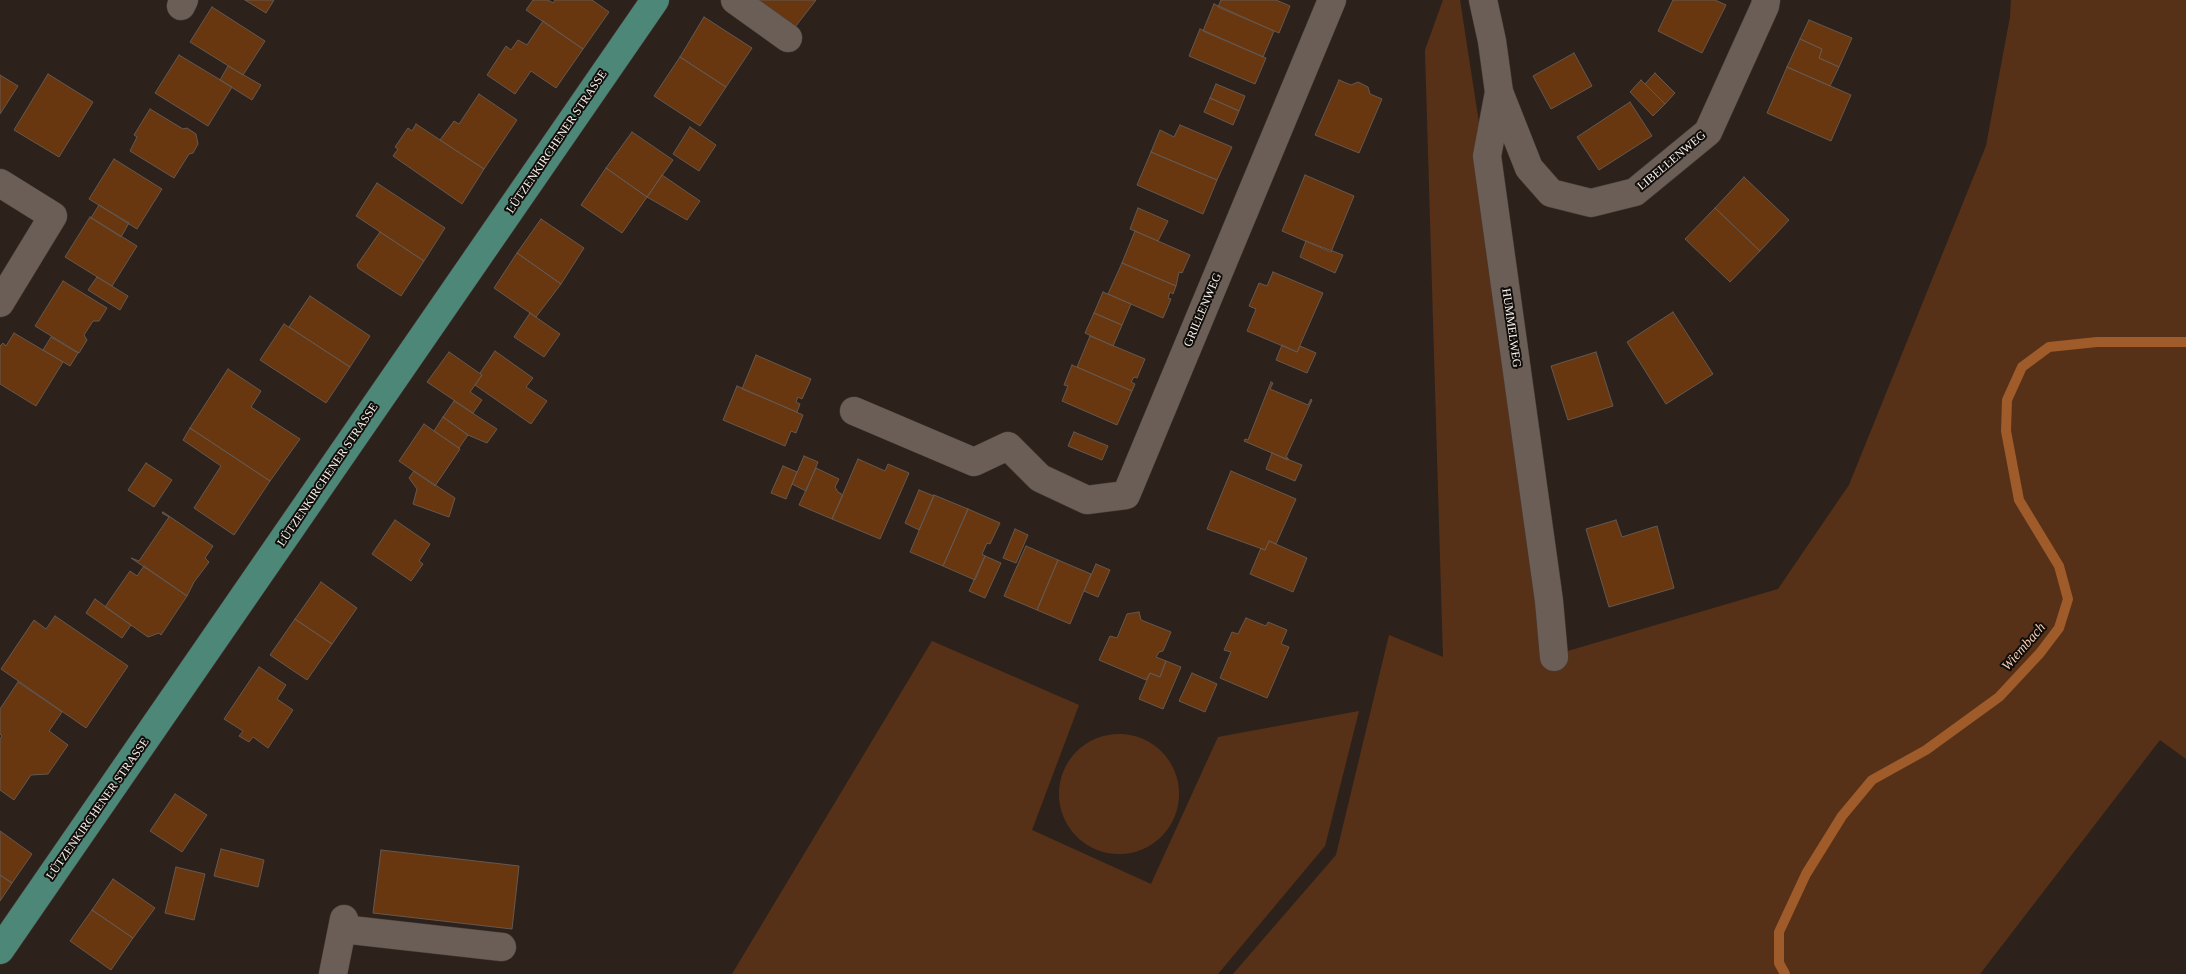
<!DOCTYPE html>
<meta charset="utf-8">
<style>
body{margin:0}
canvas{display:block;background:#2d221b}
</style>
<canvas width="2186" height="974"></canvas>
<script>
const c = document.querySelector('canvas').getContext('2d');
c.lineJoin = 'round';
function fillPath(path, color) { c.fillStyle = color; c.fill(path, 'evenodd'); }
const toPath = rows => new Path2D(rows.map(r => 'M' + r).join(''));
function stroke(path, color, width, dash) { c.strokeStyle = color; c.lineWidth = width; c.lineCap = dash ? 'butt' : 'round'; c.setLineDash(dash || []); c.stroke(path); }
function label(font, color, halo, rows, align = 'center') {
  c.font = font + ' "Times New Roman",serif'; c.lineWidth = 4; c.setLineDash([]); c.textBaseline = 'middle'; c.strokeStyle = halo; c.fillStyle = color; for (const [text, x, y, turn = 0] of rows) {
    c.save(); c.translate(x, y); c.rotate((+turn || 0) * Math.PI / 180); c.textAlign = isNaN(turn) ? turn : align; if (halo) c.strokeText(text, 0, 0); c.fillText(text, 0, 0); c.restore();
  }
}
fillPath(toPath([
 [1443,0,1460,0,1561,653,1778,589,1849,485,1986,146,2010,17,2011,0,2186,0,2186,759,2160,740,1980,974,1233,974,1336,855,1389,635,1443,657,1425,50],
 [932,641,1079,705,1032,830,1151,884,1218,737,1359,711,1325,846,1218,974,732,974],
 '1059 794a60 60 0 1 1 120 0a60 60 0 1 1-120 0Z'
]), '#573117');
stroke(toPath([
 [1785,974,1779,963,1779,932,1806,874,1842,816,1872,780,1926,750,1999,697,2040,653,2059,628,2068,599,2059,566,2019,500,2006,431,2007,400,2022,367,2049,347,2097,342,2186,342]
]), '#9f5b2a', 10);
const building = toPath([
 [245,0,274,0,266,13,245,0],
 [533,0,548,0,553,3,555,0,592,0,609,12,583,49,526,10,533,0],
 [753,0,816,0,792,31,753,0],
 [1221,0,1276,0,1290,6,1279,33,1218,7,1221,0],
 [1673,0,1715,0,1726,5,1702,53,1658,31,1673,0],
 [1214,4,1274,31,1263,57,1203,31,1214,4],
 [212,7,265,41,243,75,190,42,212,7],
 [704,17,752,48,726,87,680,57,704,17],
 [1809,20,1852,38,1839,67,1819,58,1822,49,1800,39,1809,20],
 [543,21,583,49,556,88,531,71,515,94,487,75,506,46,511,50,518,40,527,45,543,21],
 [1200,29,1266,58,1255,84,1189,56,1200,29],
 [1800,39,1822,49,1819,58,1839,67,1830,86,1787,67,1800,39],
 [1574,53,1592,86,1551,109,1533,76,1574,53],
 [179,55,232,87,208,126,155,93,179,55],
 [680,57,726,87,700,126,654,96,680,57],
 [228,66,261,85,252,100,220,80,228,66],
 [1787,67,1851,95,1831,141,1767,113,1787,67],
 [1655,73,1675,93,1665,104,1645,84,1655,73],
 [48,74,93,102,59,157,14,130,48,74],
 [0,75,18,86,0,114,0,75],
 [1339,80,1351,85,1358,82,1368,87,1370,94,1382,99,1359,153,1315,135,1339,80],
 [1641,80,1665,104,1653,116,1630,92,1641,80],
 [1216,84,1245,96,1239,111,1210,98,1216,84],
 [479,94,517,120,484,169,440,140,454,121,459,124,479,94],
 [1210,98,1239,111,1233,125,1204,112,1210,98],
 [1630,102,1652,136,1599,170,1577,137,1630,102],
 [150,109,183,129,187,128,196,134,198,144,193,153,189,154,174,178,130,151,137,137,134,135,150,109],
 [416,124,484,169,462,204,393,156,398,149,395,147,408,128,412,131,416,124],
 [1180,125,1232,147,1217,180,1151,152,1160,130,1174,137,1180,125],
 [690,127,716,145,699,171,673,154,690,127],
 [632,132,673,160,647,197,606,168,632,132],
 [1151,152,1217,180,1203,214,1137,185,1151,152],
 [114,159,162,189,137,229,89,199,114,159],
 [606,168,647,197,622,233,581,205,606,168],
 [662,175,700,201,687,220,647,197,662,175],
 [1305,175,1354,196,1331,252,1282,231,1305,175],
 [1744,177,1789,220,1760,251,1715,208,1744,177],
 [377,183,445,228,424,261,356,216,377,183],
 [99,205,129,223,121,237,91,218,99,205],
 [1138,208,1168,221,1158,241,1130,229,1138,208],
 [1715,208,1760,251,1730,282,1685,239,1715,208],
 [90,217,137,246,112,286,65,257,90,217],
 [541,219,584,248,561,284,517,253,541,219],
 [1135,231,1190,255,1182,273,1179,272,1176,286,1122,263,1135,231],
 [380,232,424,261,401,296,358,268,357,265,380,232],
 [1306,241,1343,255,1335,273,1300,257,1306,241],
 [517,253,561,284,536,317,494,288,517,253],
 [1122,263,1176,286,1173,294,1170,292,1168,298,1171,299,1163,318,1108,294,1122,263],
 [1273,272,1323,293,1297,352,1247,331,1256,309,1249,306,1259,283,1267,286,1273,272],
 [97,277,128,296,120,310,88,290,97,277],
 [63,281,107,308,99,321,93,321,84,335,87,340,79,353,35,326,63,281],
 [1103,292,1131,304,1122,325,1094,313,1103,292],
 [310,296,370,336,350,367,289,327,310,296],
 [1673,312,1713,374,1666,404,1627,342,1673,312],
 [530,313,560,334,544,357,514,337,530,313],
 [1094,313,1122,325,1113,346,1085,333,1094,313],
 [284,324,350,367,326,403,260,360,284,324],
 [14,333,63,362,36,406,0,384,0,346,3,343,6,346,14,333],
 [1090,336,1145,359,1137,378,1134,377,1131,382,1135,384,1132,391,1077,367,1090,336],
 [51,337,78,353,70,366,43,350,51,337],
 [1282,345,1297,352,1300,346,1316,353,1307,373,1276,360,1282,345],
 [495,351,533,378,526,387,547,401,531,424,475,385,482,375,480,373,495,351],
 [449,352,482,375,470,392,482,400,473,413,427,382,449,352],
 [1596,352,1613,406,1568,420,1551,366,1596,352],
 [756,355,811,379,802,399,798,397,796,402,800,404,797,412,742,389,756,355],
 [1072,365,1132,391,1117,425,1062,401,1068,386,1064,385,1072,365],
 [228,369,261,391,251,407,300,439,270,481,190,428,228,369],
 [1271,382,1273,383,1270,389,1308,405,1311,399,1312,400,1286,457,1288,458,1288,460,1244,441,1245,439,1248,440,1271,382],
 [737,386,803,415,796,433,791,431,785,446,723,420,737,386],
 [454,401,497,429,487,443,468,435,443,417,454,401],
 [443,417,468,435,459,448,434,431,443,417],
 [424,424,460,449,435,486,399,461,424,424],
 [190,428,270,481,234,535,194,508,221,466,183,440,190,428],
 [1074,432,1108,446,1102,460,1068,446,1074,432],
 [1272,453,1302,465,1295,481,1266,469,1272,453],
 [804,456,818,462,806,491,792,484,804,456],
 [858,459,885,471,888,464,909,473,880,539,832,519,858,459],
 [146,463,172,480,154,507,128,490,146,463],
 [783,466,797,472,786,499,771,493,783,466],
 [816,468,839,479,835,487,838,492,843,495,832,519,799,505,816,468],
 [414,471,455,498,449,517,413,504,417,489,409,478,414,471],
 [1231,471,1296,499,1276,544,1269,541,1265,550,1207,529,1231,471],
 [919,490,934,496,919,530,905,523,919,490],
 [934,495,968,509,943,566,910,552,934,495],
 [968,509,1000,523,990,544,987,543,982,554,985,556,975,580,943,566,968,509],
 [163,512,213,546,205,558,209,562,194,582,187,596,131,558,139,561,169,517,162,513,163,512],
 [395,520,430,544,419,561,423,564,411,581,372,554,395,520],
 [1616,520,1622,537,1657,526,1674,588,1609,607,1586,529,1616,520],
 [1015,529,1028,535,1016,563,1003,558,1015,529],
 [1269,541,1307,558,1293,592,1250,574,1261,548,1265,550,1269,541],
 [1026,546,1058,560,1037,610,1004,596,1026,546],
 [985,556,1001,563,985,598,969,591,985,556],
 [1058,560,1091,574,1070,624,1037,610,1058,560],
 [1096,564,1110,570,1098,597,1084,591,1096,564],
 [144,566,187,596,161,635,159,633,148,637,105,607,130,571,137,576,144,566],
 [321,582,357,608,332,644,295,619,321,582],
 [95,599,131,625,122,638,86,613,95,599],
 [1139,612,1141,620,1171,632,1163,651,1159,652,1156,657,1166,661,1160,677,1150,673,1146,680,1099,660,1110,636,1117,638,1127,614,1139,612],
 [55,616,128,666,86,728,1,669,34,620,46,629,55,616],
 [1246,618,1266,626,1268,622,1287,630,1281,644,1289,647,1267,698,1220,678,1231,652,1224,650,1232,632,1238,634,1246,618],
 [295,619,332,644,307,680,270,655,295,619],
 [1166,661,1181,667,1163,709,1139,699,1150,673,1160,677,1166,661],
 [259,667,286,685,277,699,293,710,268,748,253,737,249,742,239,736,243,731,224,719,259,667],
 [1192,673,1217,684,1205,712,1179,701,1192,673],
 [18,682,62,712,49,731,68,745,48,774,31,775,14,800,0,790,0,739,2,736,0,734,0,709,18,682],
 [175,794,207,815,182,852,150,831,175,794],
 [0,831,32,854,12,883,0,875,0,831],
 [221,849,264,860,258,887,214,876,221,849],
 [381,850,519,866,512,929,373,913,381,850],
 [176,867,205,874,194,920,165,913,176,867],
 [0,875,12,883,0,901,0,875],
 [113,879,155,908,133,938,92,910,113,879],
 [92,910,133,938,111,970,70,941,92,910]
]);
fillPath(building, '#68360f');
stroke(building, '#645850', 1);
const minor = toPath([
 [735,0,788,38],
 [1483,0,1492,41,1499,92,1487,156,1549,601,1554,657],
 [181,6,184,0],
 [1499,92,1529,168,1551,193,1591,203,1635,192,1708,132,1765,6,1766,0],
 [0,183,53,216,0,303],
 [854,411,974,462,1008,446,1040,478,1087,500,1126,495,1332,0],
 [342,929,502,947],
 [333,974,344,919]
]);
const major = toPath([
 [0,950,655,0]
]);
stroke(minor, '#483e39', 29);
stroke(major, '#483e39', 29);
stroke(minor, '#6b5e56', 28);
stroke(major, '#4c8778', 28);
label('12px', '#fbf3ef', '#110d0a', [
 ["LÜTZENKIRCHENER STRASSE",557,142,-56],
 ["LIBELLENWEG",1672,161,-40],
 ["GRILLENWEG",1203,310,-67],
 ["HUMMELWEG",1511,328,82],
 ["LÜTZENKIRCHENER STRASSE",328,475,-56],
 ["LÜTZENKIRCHENER STRASSE",98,809,-55]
]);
label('italic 14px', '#f5cdb5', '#110d0a', [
 ["Wiembach",2024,647,-49]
]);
</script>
